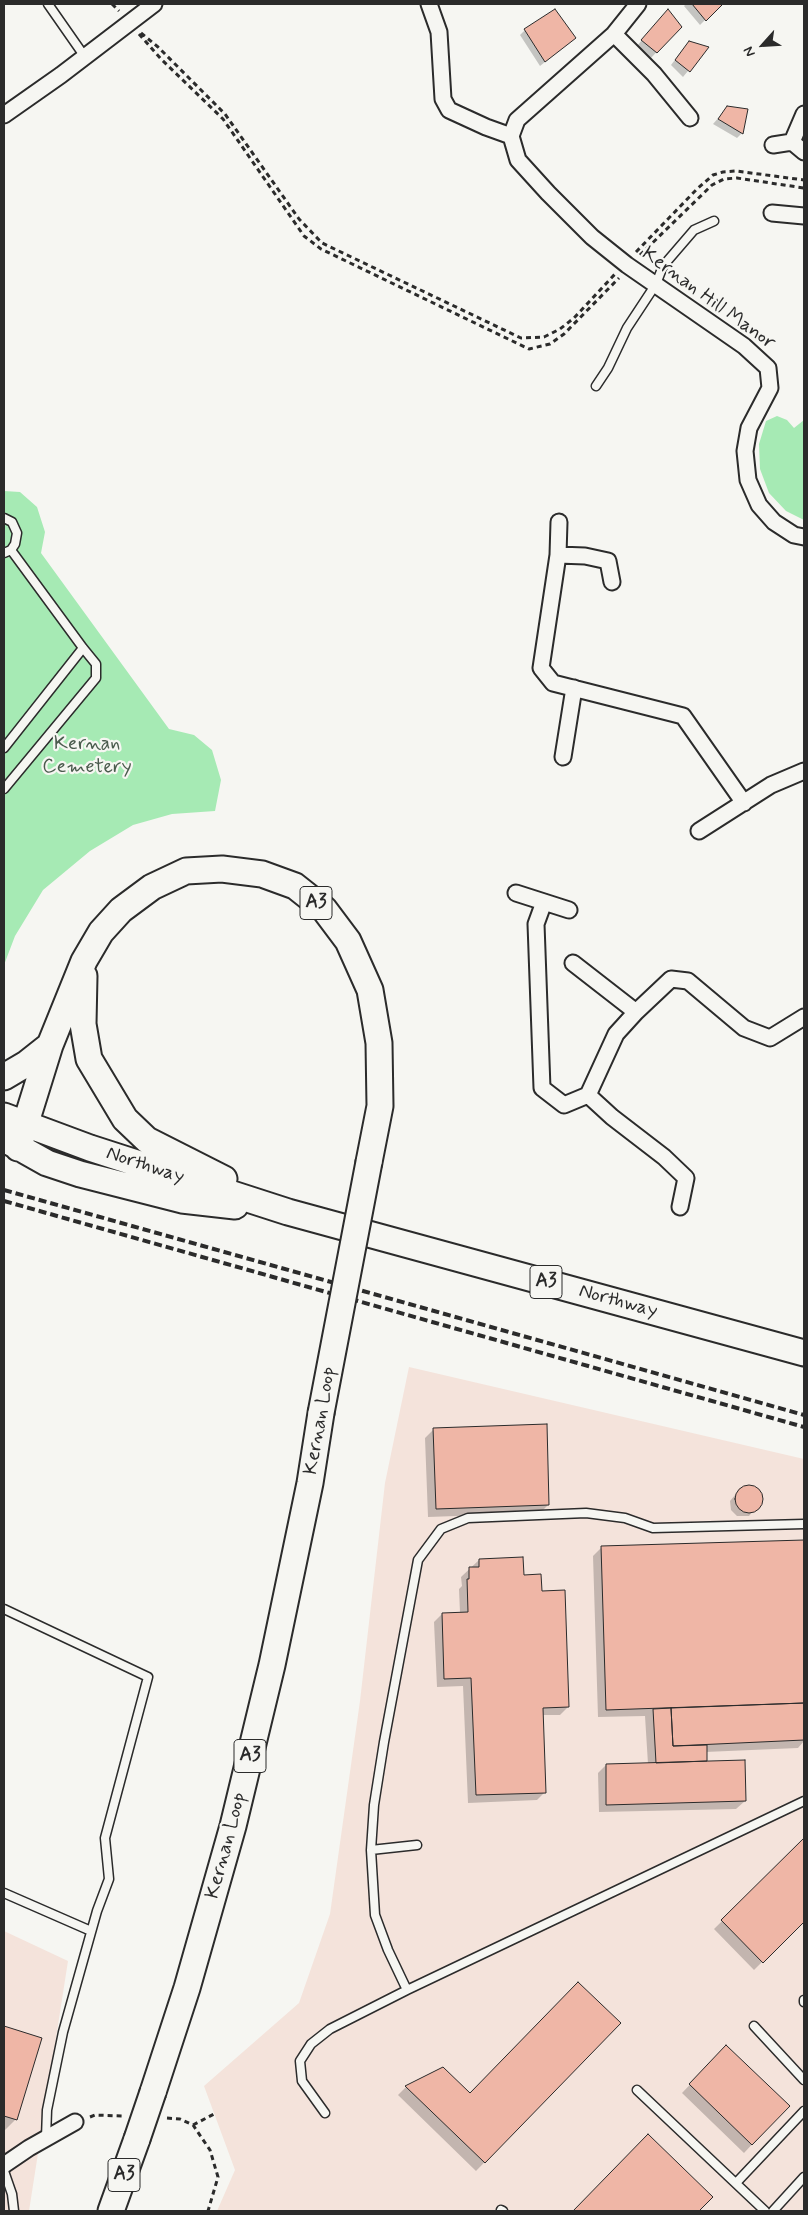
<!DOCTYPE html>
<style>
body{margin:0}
#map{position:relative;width:808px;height:2215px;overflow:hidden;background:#f6f6f2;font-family:Mynerve,sans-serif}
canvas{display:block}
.frame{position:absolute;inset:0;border:5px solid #2b2b2b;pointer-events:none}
.north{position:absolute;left:738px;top:20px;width:50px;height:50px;-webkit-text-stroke:4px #f6f6f2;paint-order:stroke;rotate:244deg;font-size:14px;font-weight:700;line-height:20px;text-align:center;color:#2b2b2b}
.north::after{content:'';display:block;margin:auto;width:18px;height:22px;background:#2b2b2b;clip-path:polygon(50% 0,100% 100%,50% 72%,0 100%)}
</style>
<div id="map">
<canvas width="808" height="2215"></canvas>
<div class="frame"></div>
<div class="north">N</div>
</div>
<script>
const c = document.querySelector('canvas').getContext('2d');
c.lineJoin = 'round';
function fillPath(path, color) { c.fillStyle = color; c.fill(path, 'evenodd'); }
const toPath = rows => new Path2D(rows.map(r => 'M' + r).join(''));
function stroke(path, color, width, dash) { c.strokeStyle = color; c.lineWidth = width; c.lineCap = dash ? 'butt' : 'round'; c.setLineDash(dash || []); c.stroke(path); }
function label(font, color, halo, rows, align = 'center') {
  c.font = font + ' Mynerve,sans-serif'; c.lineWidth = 4.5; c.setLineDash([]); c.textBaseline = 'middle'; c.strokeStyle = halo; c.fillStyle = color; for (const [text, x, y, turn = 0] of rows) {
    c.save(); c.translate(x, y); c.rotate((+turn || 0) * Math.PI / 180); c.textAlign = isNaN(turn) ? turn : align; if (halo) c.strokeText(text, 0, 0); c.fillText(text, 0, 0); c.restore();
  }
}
fillPath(toPath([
 [409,1367,804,1459,804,2211,217,2211,235,2170,204,2086,299,2003,330,1914,360,1701,385,1483],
 [4,1931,68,1961,29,2211,4,2211]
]), '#f4e3db');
fillPath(toPath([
 [777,416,787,420,794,428,804,420,804,520,786,511,769,493,760,469,759,444,766,421],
 [4,491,20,492,37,507,45,532,41,553,169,729,194,735,212,750,221,780,215,811,172,814,133,825,90,851,43,890,15,936,4,965]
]), '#a6eab4');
fillPath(toPath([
 [686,4,721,4,700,25,684,6],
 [662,16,680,27,651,58,637,46],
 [525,30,575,38,540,66,520,35],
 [684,48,707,48,683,77,671,65],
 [728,107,742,133,737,138,713,124],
 [434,1429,548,1505,540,1513,428,1517,425,1438],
 [749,1486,757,1489,762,1500,749,1516,737,1516,731,1510,730,1501,741,1488],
 [804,1541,804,1741,798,1748,705,1752,705,1763,745,1801,736,1809,599,1812,598,1773,606,1765,648,1764,645,1716,598,1717,593,1556,601,1548],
 [479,1560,522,1576,540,1592,568,1707,560,1715,542,1715,545,1792,537,1800,468,1803,463,1686,437,1687,434,1622,442,1614,460,1613,459,1589,462,1586,461,1577],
 [804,1840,804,1920,754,1970,714,1929],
 [619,2023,476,2171,398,2095,406,2087,442,2069,470,2095],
 [4,2027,41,2038,15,2120,5,2130],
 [726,2047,788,2106,744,2153,682,2093],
 [648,2136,711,2197,697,2211,575,2211]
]), '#0003');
const building = toPath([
 [692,4,723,4,706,21,692,4],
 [555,9,576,38,545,62,524,29,555,9],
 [668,9,682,27,657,53,641,40,668,9],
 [689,41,709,47,690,72,675,60,689,41],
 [727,106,748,109,743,134,718,119,727,106],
 [547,1424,549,1505,436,1509,433,1428,547,1424],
 '735 1499a14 14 0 1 1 28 0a14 14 0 1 1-28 0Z',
 [804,1540,804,1703,606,1710,601,1546,804,1540],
 [523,1557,524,1575,541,1574,542,1591,565,1590,569,1707,543,1708,546,1793,476,1795,471,1678,444,1679,442,1613,468,1612,467,1579,469,1579,469,1567,479,1567,479,1559,523,1557],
 [804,1703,804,1740,673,1746,671,1708,804,1703],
 [671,1708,673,1746,707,1745,707,1761,656,1763,653,1709,671,1708],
 [745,1760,746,1801,606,1805,606,1764,745,1760],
 [804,1838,804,1922,763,1963,721,1920,804,1838],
 [578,1982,621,2023,485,2163,405,2086,443,2067,470,2093,578,1982],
 [4,2026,42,2038,17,2120,4,2116,4,2118,4,2026],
 [726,2045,790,2106,752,2145,689,2084,726,2045],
 [648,2134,713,2197,699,2211,573,2211,648,2134]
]);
fillPath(building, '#efb6a6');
stroke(building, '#2b2b2b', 1);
const service = toPath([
 [48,4,85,57],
 [596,386,608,368,627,328,656,284,663,266,694,230,714,221],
 [4,518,12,522,17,533,15,544,11,550,4,553],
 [11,550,83,648],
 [4,748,83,648,96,664,96,678,4,789],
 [4,1609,148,1677,105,1838,109,1879,97,1911,63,2032,47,2110,46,2138],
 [371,1850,417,1845],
 [4,1893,91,1931],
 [407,1990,388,1950,375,1915,371,1850,374,1805,384,1742,418,1560,441,1529,468,1518,586,1513,625,1518,653,1528,804,1524],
 [804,2000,804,2002],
 [754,2026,804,2080],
 [637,2090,765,2211],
 [325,2113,302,2081,300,2061,311,2044,330,2029,407,1990,804,1801],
 [4,2171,12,2194,14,2211],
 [736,2183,804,2111],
 [501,2210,503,2211],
 [773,2211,804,2177]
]);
const minor = toPath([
 [429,4,439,32,443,99,449,110,486,127,511,136],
 [638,4,614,34,517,120,511,136,518,160,548,193,592,237,627,265,744,346,768,368,770,388,749,428,745,451,748,480,759,505,774,522,794,535,804,537],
 [614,34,654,74,690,118],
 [4,115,61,75,154,4],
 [792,142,804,114],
 [773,145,792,142,804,152],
 [772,213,804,216],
 [559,522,558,555,541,668,553,683,683,716,744,803],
 [558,555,585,556,608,561,612,582],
 [563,757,574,688],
 [699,831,771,785,804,771],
 [516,893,569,910],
 [544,902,536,924,542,1088,564,1105,588,1095,616,1034,636,1012,671,979,688,981,744,1028,770,1038,804,1017],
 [573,963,636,1012],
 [588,1095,612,1117,664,1157,686,1178,680,1207],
 [4,2165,29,2148,75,2122]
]);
const trunk = toPath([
 [84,976,83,1024,89,1059,125,1119,147,1140,224,1179],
 [4,1077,26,1064,50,1045],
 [4,1116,90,1148,288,1212,804,1353],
 [4,1139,47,1163,80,1174,182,1200,235,1206],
 [18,1148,50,1045,84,961,101,932,121,910,152,887,186,871,222,869,262,874,295,886,324,909,348,941,370,990,379,1043,380,1106,369,1162],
 [153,2092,187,1988,233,1826,272,1665,310,1483,321,1413],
 [111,2211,137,2139]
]);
stroke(service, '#2b2b2b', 11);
stroke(minor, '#2b2b2b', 19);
stroke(trunk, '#2b2b2b', 29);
stroke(toPath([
 [112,4,119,11],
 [141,33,158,47,225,114,299,219,322,243,521,338,544,337,560,329,574,318,615,274],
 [139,34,161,59,223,119,304,236,321,249,529,349,550,344,564,334,619,278],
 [636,252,697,189,713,175,723,172,736,171,804,180],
 [640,255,712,185,724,179,737,178,804,188],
 [90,2117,95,2115,123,2116],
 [167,2118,180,2119,193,2125,210,2150,218,2177,208,2211],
 [193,2125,214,2114]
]), '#2b2b2b', 3, [5, 4]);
stroke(service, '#f6f6f2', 8);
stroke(minor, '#f6f6f2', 15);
stroke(trunk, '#f6f6f2', 25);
stroke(toPath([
 [4,1190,804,1415],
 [4,1201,804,1427]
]), '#2b2b2b', 4, [8, 4]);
const trunkBridge = toPath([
 [321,1413,369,1162],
 [137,2139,153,2092]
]);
stroke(trunkBridge, '#2b2b2b', 29, []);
stroke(trunkBridge, '#f6f6f2', 25);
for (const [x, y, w] of [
 [316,903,32],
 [546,1282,32],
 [250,1756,32],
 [124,2175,32]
]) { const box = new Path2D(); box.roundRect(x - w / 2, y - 16.5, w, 33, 4); c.fillStyle = '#f6f6f2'; c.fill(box); stroke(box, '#2b2b2b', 1); }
label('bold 19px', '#2b2b2b', null, [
 ["A3",316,903],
 ["A3",546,1282],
 ["A3",250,1756],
 ["A3",124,2175]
]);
label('20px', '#2b2b2b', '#f6f6f2', [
 ["Kernan Hill Manor",708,299,36],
 ["Northway",145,1166,18],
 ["Northway",618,1302,15],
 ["Kernan Loop",321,1421,-80],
 ["Kernan Loop",227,1846,-75]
]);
label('20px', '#4a5b4d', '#f6f6f2', [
 ["Kernan",87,745],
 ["Cemetery",87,768]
]);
</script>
